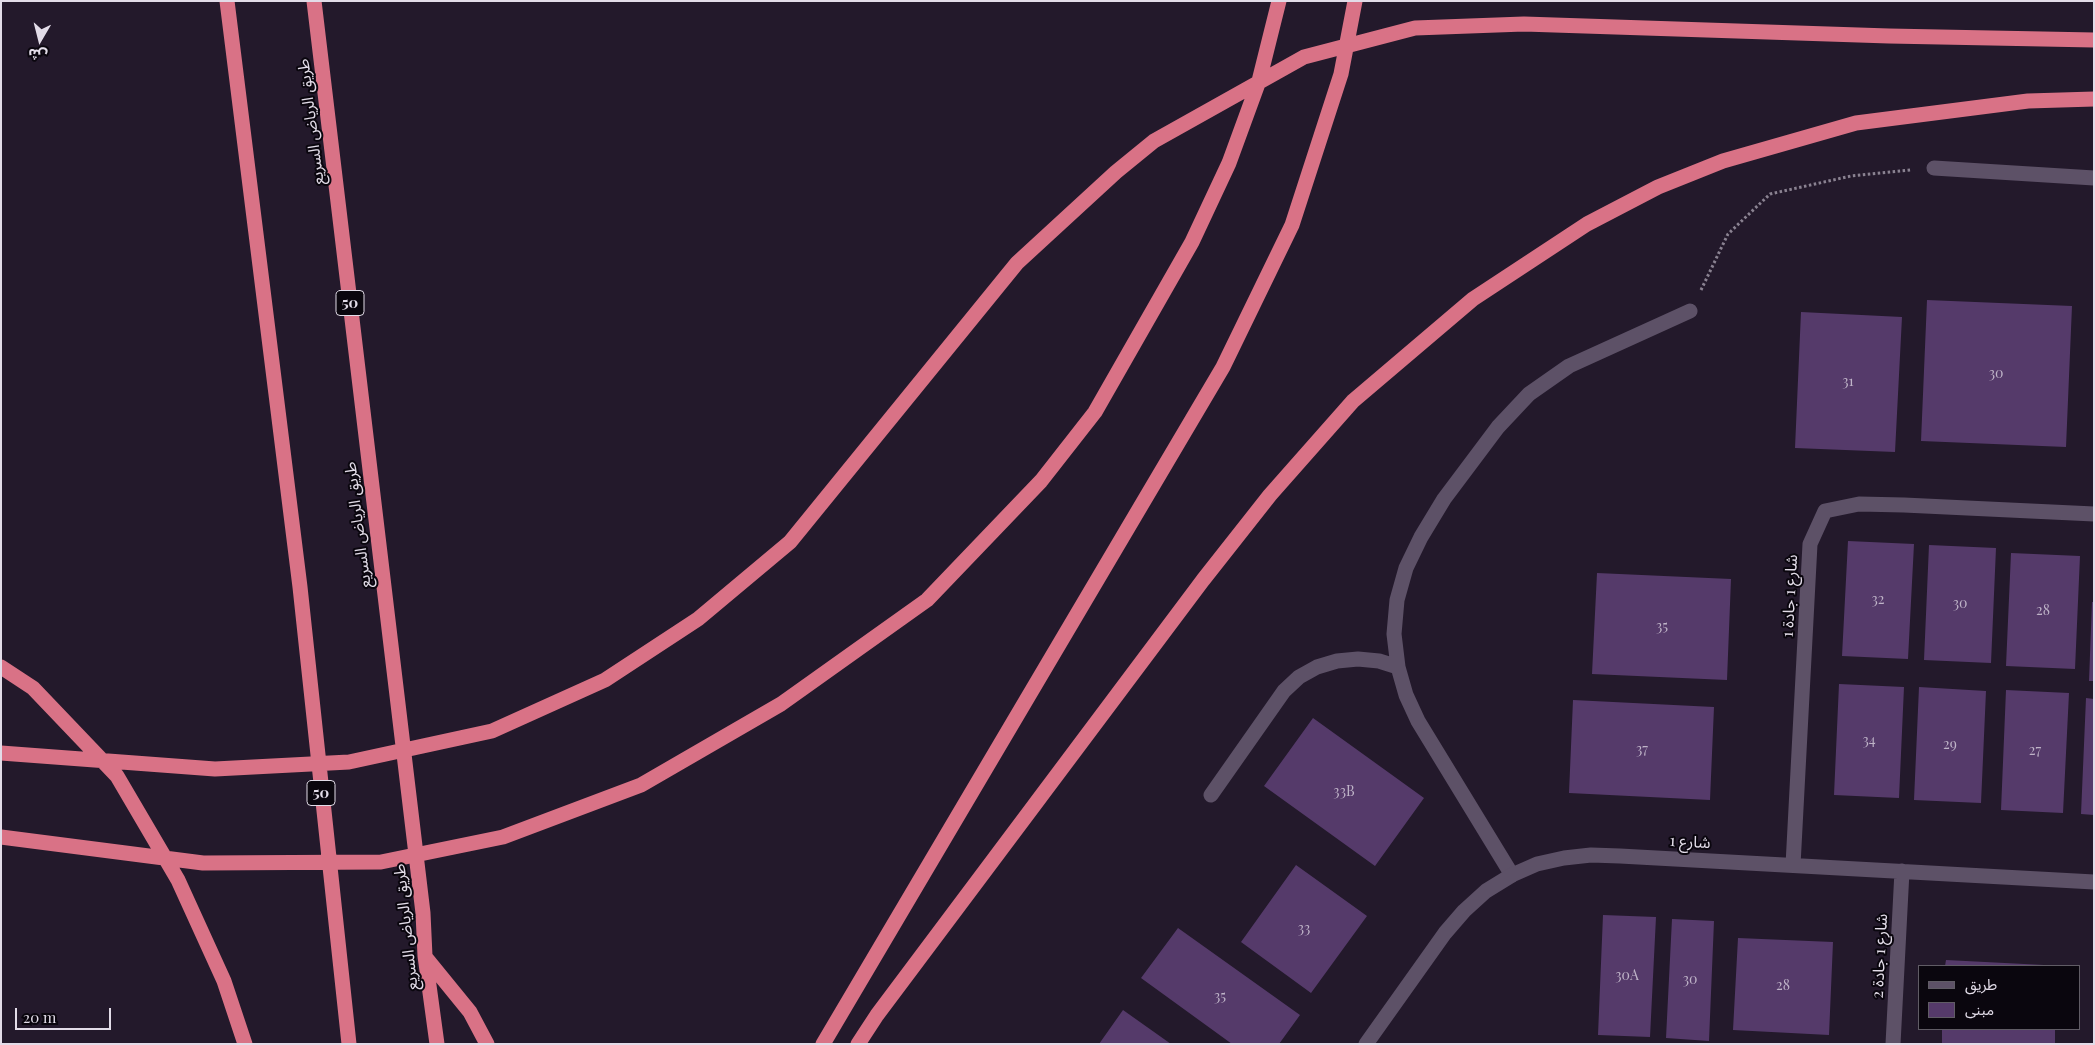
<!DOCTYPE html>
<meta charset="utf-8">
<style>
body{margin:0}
#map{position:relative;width:2095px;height:1045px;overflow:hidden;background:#23192b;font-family:"Playfair Display","Noto Sans Arabic",serif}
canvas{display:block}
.frame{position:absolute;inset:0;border:2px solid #e2dce8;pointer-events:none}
.legend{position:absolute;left:1918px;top:965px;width:162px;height:65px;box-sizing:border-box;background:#0a060e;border:1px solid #605c65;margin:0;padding:6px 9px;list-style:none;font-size:15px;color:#e2dce8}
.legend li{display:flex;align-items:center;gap:10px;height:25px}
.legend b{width:25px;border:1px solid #605c65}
.north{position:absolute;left:15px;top:15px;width:50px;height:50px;-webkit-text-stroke:4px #0a060e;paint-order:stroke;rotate:188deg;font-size:14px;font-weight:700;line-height:20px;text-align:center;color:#e2dce8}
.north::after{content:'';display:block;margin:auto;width:18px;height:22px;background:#e2dce8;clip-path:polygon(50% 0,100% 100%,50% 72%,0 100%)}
.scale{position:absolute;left:15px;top:1008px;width:96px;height:22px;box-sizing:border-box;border:2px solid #e2dce8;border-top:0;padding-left:6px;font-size:15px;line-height:18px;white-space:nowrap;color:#e2dce8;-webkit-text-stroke:4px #0a060e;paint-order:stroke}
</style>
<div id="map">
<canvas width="2095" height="1045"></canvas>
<div class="frame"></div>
<ul class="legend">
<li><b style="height:6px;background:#5d5167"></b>طريق</li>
<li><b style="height:14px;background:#553a6a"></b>مبنى</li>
</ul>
<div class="north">ش</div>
<div class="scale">20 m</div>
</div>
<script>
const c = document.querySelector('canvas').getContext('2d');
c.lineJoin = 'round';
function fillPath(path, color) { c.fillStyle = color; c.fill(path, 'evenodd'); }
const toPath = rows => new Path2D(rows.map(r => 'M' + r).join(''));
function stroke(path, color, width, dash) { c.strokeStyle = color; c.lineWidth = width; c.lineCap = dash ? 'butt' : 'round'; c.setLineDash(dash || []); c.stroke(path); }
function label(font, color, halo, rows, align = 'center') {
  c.font = font + ' "Playfair Display","Noto Sans Arabic",serif'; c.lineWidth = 4; c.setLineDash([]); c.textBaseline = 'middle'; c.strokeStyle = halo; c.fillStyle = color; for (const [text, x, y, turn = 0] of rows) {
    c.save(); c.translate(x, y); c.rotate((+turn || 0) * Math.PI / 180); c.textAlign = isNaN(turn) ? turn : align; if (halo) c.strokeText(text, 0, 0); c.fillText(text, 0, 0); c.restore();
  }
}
fillPath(toPath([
 [1927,300,2072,306,2066,447,1921,441],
 [1801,312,1902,317,1895,452,1795,448],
 [1848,541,1914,544,1908,659,1842,656],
 [1929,545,1996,548,1991,663,1924,660],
 [2011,553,2080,556,2075,669,2006,666],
 [1597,573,1731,579,1727,680,1592,674],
 [2092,602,2094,602,2094,681,2089,681],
 [1839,684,1904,687,1899,798,1834,795],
 [1919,687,1986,691,1981,803,1914,800],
 [2006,690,2069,693,2063,813,2001,810],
 [2086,698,2094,699,2094,815,2081,814],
 [1573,700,1714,707,1710,800,1569,793],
 [1313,718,1424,798,1375,866,1264,786],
 [1296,865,1367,916,1311,993,1241,942],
 [1603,915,1656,917,1650,1037,1598,1035],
 [1672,919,1714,921,1709,1041,1666,1038],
 [1178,928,1300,1015,1279,1044,1232,1044,1141,978],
 [1738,938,1833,942,1829,1035,1733,1030],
 [1946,960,2044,965,2044,966,1945,966],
 [1123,1010,1171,1044,1099,1044],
 [1942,1029,2055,1029,2055,1044,1942,1043]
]), '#553a6a');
stroke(toPath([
 [1701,290,1728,234,1770,194,1851,176,1911,170]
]), '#8a8291', 3, [2.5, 2.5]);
stroke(toPath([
 [1934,168,2094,178],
 [1211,795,1284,691,1299,677,1317,667,1337,661,1358,659,1379,661,1398,667],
 [1512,875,1418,721,1406,695,1398,667,1394,634,1397,600,1406,568,1421,537,1444,499,1498,427,1529,394,1569,366,1690,311]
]), '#5d5167', 15);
stroke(toPath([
 [1793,865,1810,544,1825,511,1859,504,1904,505,2094,514],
 [1366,1044,1445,933,1464,911,1486,891,1512,875,1537,864,1564,858,1591,855,1620,856,2094,882],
 [1893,1044,1902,871]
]), '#5d5167', 15);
stroke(toPath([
 [227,1,300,587,349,1044],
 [314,1,423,913,425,956,437,1044],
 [1,667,33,688,117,776,178,880,224,981,245,1044],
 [1,753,215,769,349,762,492,731,605,680,698,619,790,542,1017,263,1116,172,1154,141,1304,57,1415,28,1524,24,1889,36,2094,40],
 [1,837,203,863,381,862,503,837,641,785,781,704,927,600,1041,481,1095,412,1192,242,1229,163,1259,81,1279,1],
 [426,958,470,1012,487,1044],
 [823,1044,1223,367,1292,225,1341,74,1355,1],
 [858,1044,877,1015,1203,580,1270,495,1353,401,1473,299,1587,224,1658,187,1723,161,1856,123,2028,101,2094,99]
]), '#d97286', 15);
label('14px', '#bfb4c8', null, [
 ["30",1996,374],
 ["31",1848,382],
 ["32",1878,600],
 ["30",1960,604],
 ["28",2043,611],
 ["35",1662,627],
 ["34",1869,741],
 ["29",1950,745],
 ["37",1642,750],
 ["27",2035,751],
 ["33B",1344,792],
 ["33",1304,929],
 ["30A",1627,976],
 ["30",1690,980],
 ["28",1783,986],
 ["35",1220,997]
]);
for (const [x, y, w] of [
 [350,303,28],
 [321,793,28]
]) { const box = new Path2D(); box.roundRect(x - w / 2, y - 12.5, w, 25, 4); c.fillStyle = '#0a060e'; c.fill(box); stroke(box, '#e2dce8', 1); }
label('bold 15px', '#e2dce8', null, [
 ["50",350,303],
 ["50",321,793]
]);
label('16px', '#e2dce8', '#0a060e', [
 ["طريق الرياض السريع",311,122,-97],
 ["طريق الرياض السريع",358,525,-97],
 ["شارع 1 جادة 1",1790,596,-87],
 ["شارع 1",1690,842,3],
 ["طريق الرياض السريع",406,927,-96],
 ["شارع 1 جادة 2",1880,956,-87]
]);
</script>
